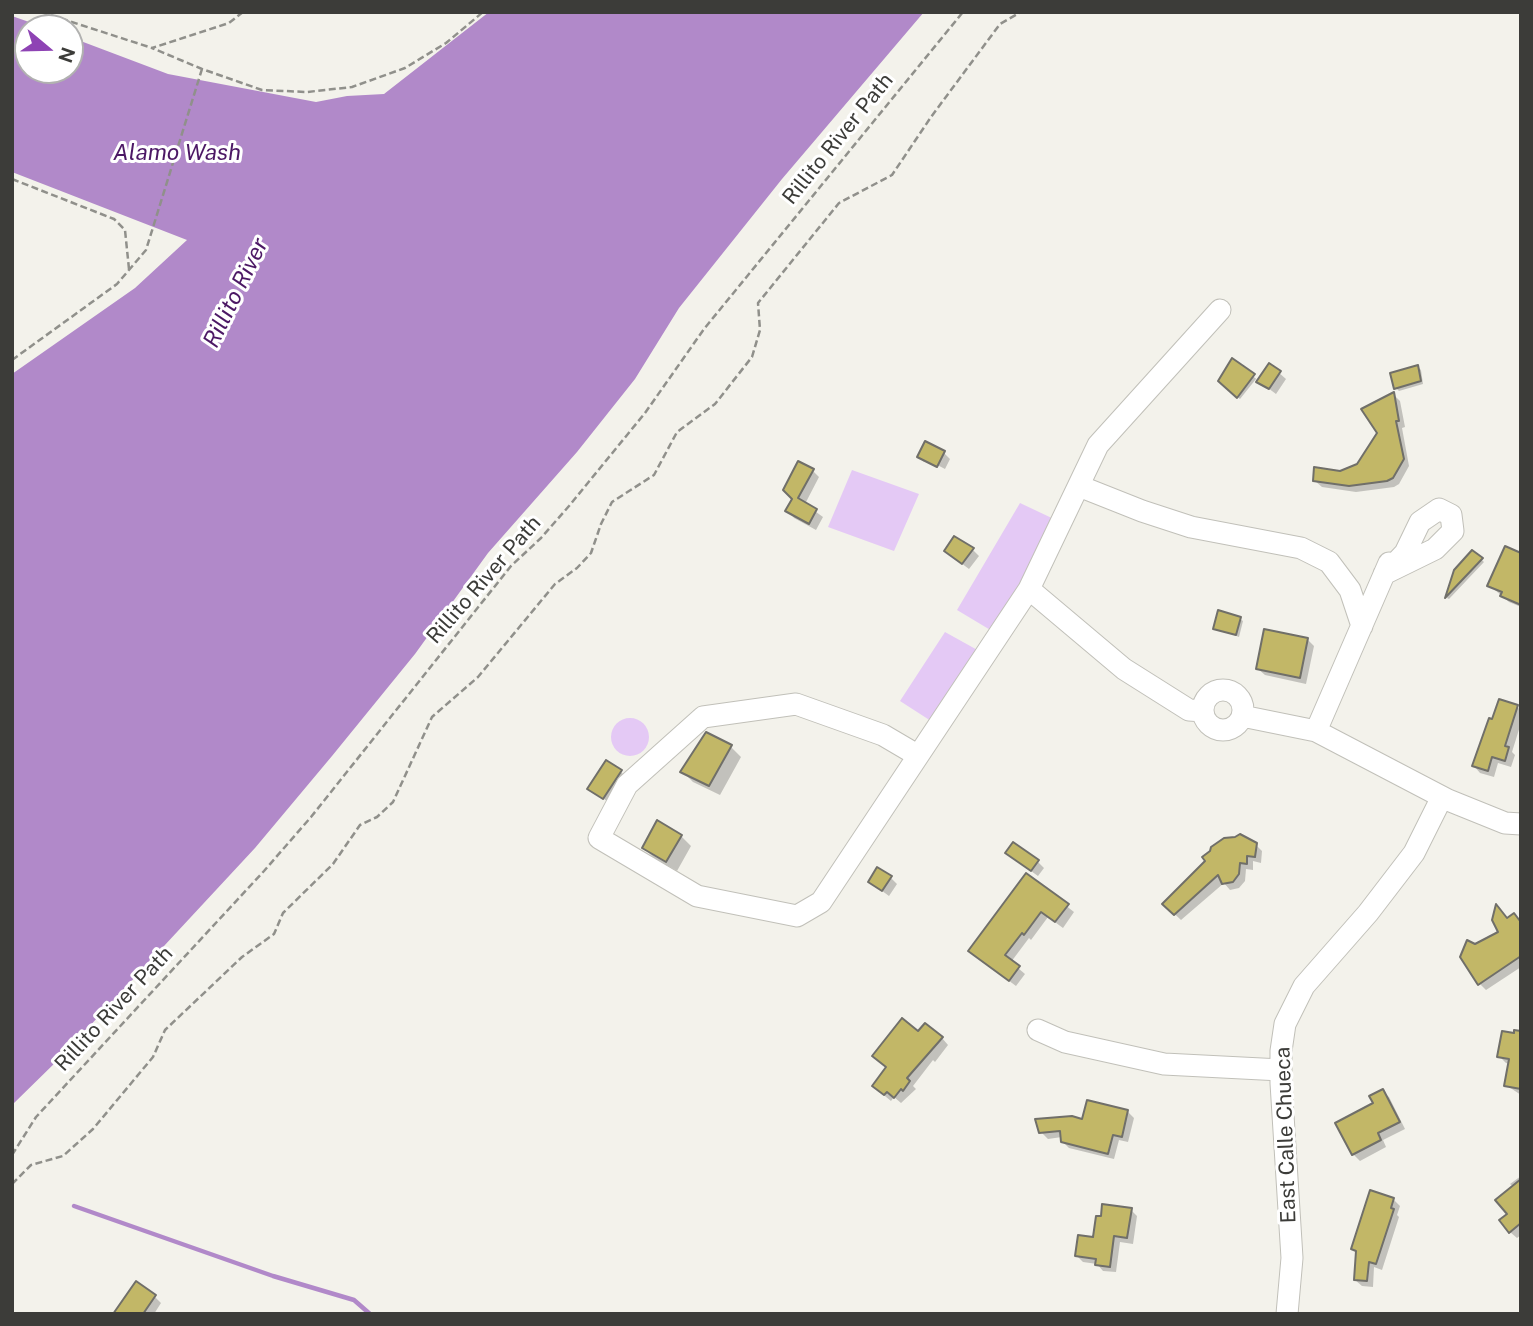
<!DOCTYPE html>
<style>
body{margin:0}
#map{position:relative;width:1533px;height:1326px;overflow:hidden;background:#f3f2eb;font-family:"Public Sans",sans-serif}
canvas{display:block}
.frame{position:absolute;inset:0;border:14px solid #3c3c39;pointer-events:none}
.north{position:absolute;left:14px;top:14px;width:70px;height:70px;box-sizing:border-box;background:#fff;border:2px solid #b1b1b0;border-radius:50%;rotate:109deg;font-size:19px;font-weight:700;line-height:28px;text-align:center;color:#3c3c39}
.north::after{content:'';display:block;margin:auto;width:24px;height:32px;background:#8e43b4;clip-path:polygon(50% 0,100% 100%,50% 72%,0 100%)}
</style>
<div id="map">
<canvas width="1533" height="1326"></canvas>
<div class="frame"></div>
<div class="north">N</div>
</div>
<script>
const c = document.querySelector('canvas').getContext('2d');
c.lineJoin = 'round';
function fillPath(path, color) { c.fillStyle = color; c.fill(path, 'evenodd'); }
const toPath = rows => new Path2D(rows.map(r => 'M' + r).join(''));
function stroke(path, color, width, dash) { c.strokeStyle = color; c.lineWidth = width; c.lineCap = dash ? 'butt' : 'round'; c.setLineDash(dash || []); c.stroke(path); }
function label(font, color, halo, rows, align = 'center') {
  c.font = font + ' "Public Sans",sans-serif'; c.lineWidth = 6; c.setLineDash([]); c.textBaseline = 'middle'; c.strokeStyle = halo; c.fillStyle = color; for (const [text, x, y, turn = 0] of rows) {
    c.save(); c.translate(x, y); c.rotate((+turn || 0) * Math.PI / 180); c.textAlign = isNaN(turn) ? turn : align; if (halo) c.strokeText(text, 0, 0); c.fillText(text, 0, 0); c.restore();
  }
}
fillPath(toPath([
 [852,470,919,494,894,551,828,527],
 [1020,503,1056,520,992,631,957,610],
 [945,632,981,652,931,721,900,701],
 '611 737a19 19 0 1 1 38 0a19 19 0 1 1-38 0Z'
]), '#e4c9f5');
fillPath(toPath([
 [489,12,924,12,782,179,679,308,635,379,577,452,488,553,415,654,332,756,255,848,60,1058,12,1105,12,374,135,288,187,240,12,172,12,16,46,28,28,28,28,70,70,70,70,37,168,74,316,102,347,96,384,94]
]), '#b189c9');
fillPath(toPath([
 [1233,361,1259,381,1270,365,1286,379,1276,394,1256,379,1240,399,1220,381],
 [1418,367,1421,370,1423,384,1399,391,1396,388],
 [1393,394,1400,401,1405,427,1402,428,1409,466,1399,484,1394,487,1356,492,1322,487,1315,481,1358,465,1379,433],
 [944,453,950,459,945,469,924,458,924,462,919,456],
 [813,471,819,477,805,504,823,517,816,530,794,518,788,511],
 [972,549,979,556,969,569,953,557],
 [1473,552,1484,562,1449,599,1447,598,1455,571],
 [1521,555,1521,607,1509,602,1489,585],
 [1240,619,1243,621,1239,637,1215,628],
 [1307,639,1314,646,1306,684,1265,675,1258,669],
 [1517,707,1521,710,1521,723,1512,752,1515,755,1511,767,1498,763,1494,777,1480,773,1474,766,1493,721],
 [731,747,741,757,720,795,693,782,683,772],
 [621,772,627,778,611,804,590,789],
 [681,836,691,846,677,871,654,858,644,848],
 [1255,844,1262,851,1261,863,1253,861,1253,870,1246,869,1245,881,1239,888,1230,890,1224,883,1181,920,1164,904],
 [1014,859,1037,861,1044,868,1038,876],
 [1027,875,1074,912,1063,928,1048,917,1031,940,1029,938,1011,962,1025,974,1016,986,977,957],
 [891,878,897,884,889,896,870,882],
 [1514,915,1521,922,1521,967,1486,990,1480,984,1475,946,1501,932,1508,920],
 [918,1033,942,1038,948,1045,935,1062,933,1060,913,1086,916,1089,901,1103,894,1097,891,1101,880,1092],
 [1521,1036,1521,1095,1506,1085,1510,1064,1506,1063,1499,1056],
 [1382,1091,1389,1097,1405,1129,1383,1140,1386,1147,1360,1161,1353,1154],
 [1128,1112,1134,1118,1128,1142,1119,1140,1114,1159,1069,1148,1062,1141,1062,1137,1048,1139,1041,1132],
 [1521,1176,1521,1235,1517,1238,1510,1232,1509,1214,1514,1187,1510,1184],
 [1393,1199,1400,1206,1397,1215,1399,1217,1382,1270,1374,1267,1373,1287,1362,1286,1355,1280,1358,1253,1353,1249],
 [1131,1210,1137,1216,1133,1244,1120,1242,1116,1272,1103,1271,1097,1264,1083,1262,1077,1256],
 [155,1297,161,1303,154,1314,116,1314]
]), '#0003');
stroke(toPath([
 [74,1206,273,1276,354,1300,370,1314]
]), '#b189c9', 4.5);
const building = toPath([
 [1232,358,1255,374,1237,398,1218,381,1232,358],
 [1269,363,1281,371,1269,389,1256,382,1269,363],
 [1418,365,1421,381,1394,389,1390,373,1418,365],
 [1394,392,1399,421,1396,421,1404,459,1393,478,1387,481,1349,486,1313,481,1314,467,1340,471,1357,464,1377,433,1361,409,1394,392],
 [925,441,945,451,937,467,917,457,925,441],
 [798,461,814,469,798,498,817,509,809,524,785,511,792,499,783,490,798,461],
 [954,536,974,548,962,564,944,551,954,536],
 [1505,546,1521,553,1521,605,1500,596,1502,592,1487,586,1505,546],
 [1472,550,1483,558,1445,598,1454,570,1472,550],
 [1218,610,1241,617,1236,635,1213,629,1218,610],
 [1264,629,1308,638,1300,678,1256,669,1264,629],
 [1499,699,1518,705,1505,746,1509,747,1505,761,1492,757,1488,771,1472,766,1489,718,1492,719,1499,699],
 [706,732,732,745,709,786,680,772,706,732],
 [606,760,622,770,603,799,587,789,606,760],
 [657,820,682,835,666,862,642,848,657,820],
 [1240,834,1257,843,1255,857,1247,856,1247,864,1240,863,1239,874,1233,882,1222,884,1218,875,1174,915,1162,904,1205,861,1202,857,1210,851,1211,847,1224,838,1235,837,1240,834],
 [1013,842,1039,860,1031,871,1005,853,1013,842],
 [877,867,892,876,882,891,868,882,877,867],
 [1026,873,1069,904,1055,922,1041,912,1024,935,1022,933,1005,955,1020,966,1009,981,968,951,1026,873],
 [1496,904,1507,918,1514,913,1520,921,1521,956,1478,985,1460,957,1467,940,1475,944,1498,932,1492,920,1496,904],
 [902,1018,918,1031,925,1023,943,1037,907,1078,910,1081,903,1091,901,1089,894,1098,887,1092,884,1095,872,1086,886,1067,872,1056,902,1018],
 [1514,1030,1521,1031,1521,1089,1504,1086,1509,1059,1497,1057,1502,1031,1514,1033,1514,1030],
 [1383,1089,1400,1122,1378,1133,1381,1140,1352,1155,1335,1123,1373,1103,1369,1096,1383,1089],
 [1087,1100,1128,1110,1122,1137,1113,1135,1108,1154,1061,1142,1060,1131,1039,1133,1035,1119,1072,1116,1082,1119,1087,1100],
 [1521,1179,1521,1223,1509,1233,1499,1220,1507,1214,1495,1200,1521,1179],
 [1370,1190,1394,1198,1391,1208,1394,1209,1376,1264,1369,1262,1367,1281,1354,1280,1356,1251,1351,1249,1370,1190],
 [1102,1204,1132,1208,1127,1238,1114,1236,1110,1267,1095,1265,1096,1259,1075,1256,1078,1235,1093,1237,1096,1216,1101,1216,1102,1204],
 [136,1281,156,1295,143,1314,113,1314,136,1281]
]);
fillPath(building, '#c2b767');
stroke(building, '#706f69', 2);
const minor = toPath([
 [1079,486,1142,511,1191,527,1301,548,1329,562,1350,590,1362,626],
 [1384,574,1386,573,1435,549,1453,531,1451,515,1439,509,1420,522,1405,553,1386,573],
 [1029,589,1124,669,1189,710,1203,711],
 '1203 710a20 20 0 1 1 40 0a20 20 0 1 1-40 0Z',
 [1242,716,1316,731,1448,800,1505,823,1521,824],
 [1316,731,1389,563],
 [917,755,883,735,796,704,703,717,627,785,599,838,697,896,797,916,821,902,1029,589,1098,445,1220,310],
 [1038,1030,1065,1042,1164,1064,1281,1070],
 [1287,1314,1292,1258,1281,1083,1281,1051,1285,1024,1304,986,1368,913,1414,853,1442,797]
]);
stroke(minor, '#c1c0b9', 23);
stroke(toPath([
 [41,12,152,48],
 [243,12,229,23,152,48,202,69,262,90,307,92,352,87,405,68,446,43,483,12],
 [12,179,114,219,125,230,129,269],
 [12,360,117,284,146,250,202,69],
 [12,1155,36,1117,264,871,311,817,511,566,541,538,569,506,645,413,704,329,963,12],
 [12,1184,31,1165,63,1156,93,1129,153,1057,165,1030,242,957,274,934,283,913,333,864,360,825,377,817,393,802,432,717,478,677,555,584,577,568,591,553,601,524,612,502,654,475,677,432,715,404,752,357,760,330,758,303,839,203,892,175,931,117,1000,24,1021,12]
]), '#90908b', 2.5, [7, 3.5]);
stroke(minor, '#fff', 21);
label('21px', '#3c3c39', '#fff', [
 ["Rillito River Path",838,139,-51],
 ["Rillito River Path",484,580,-49],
 ["Rillito River Path",114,1009,-47],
 ["East Calle Chueca",1286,1135,-92]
]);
label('italic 23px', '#4c1865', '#fff', [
 ["Alamo Wash",177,153],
 ["Rillito River",236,293,-64]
]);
</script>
